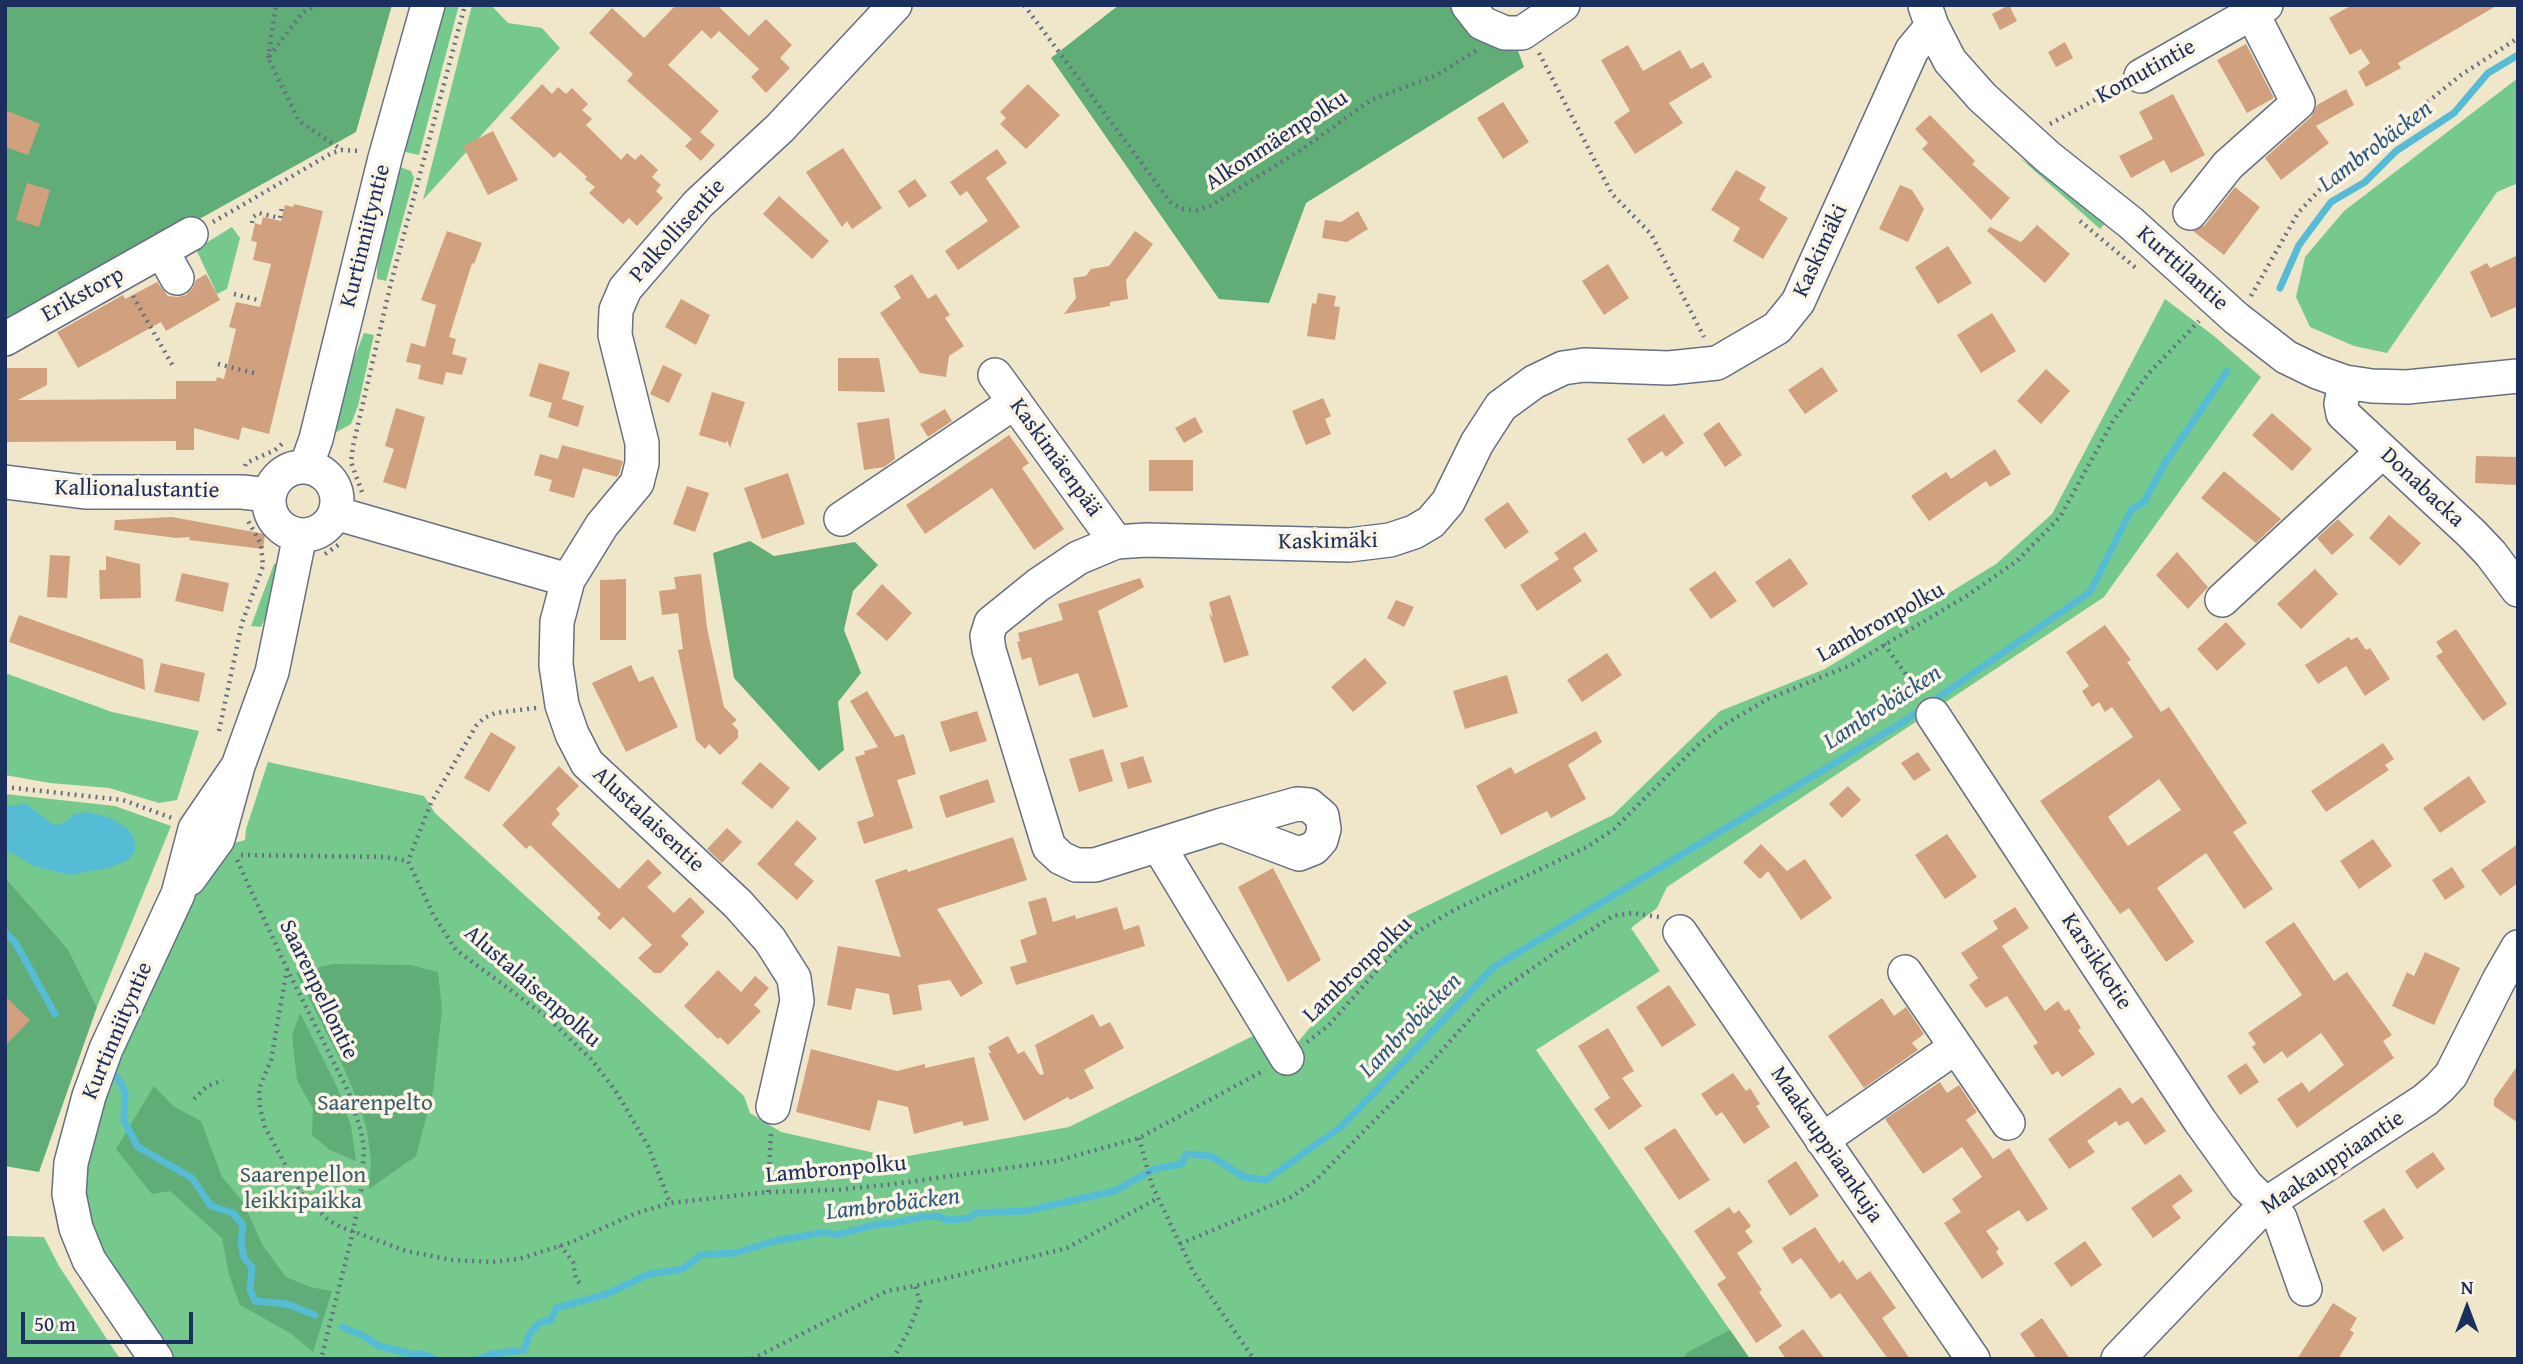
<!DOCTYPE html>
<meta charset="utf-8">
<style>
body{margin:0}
#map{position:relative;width:2523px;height:1364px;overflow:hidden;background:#f0e7ca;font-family:"Gentium Book Plus",serif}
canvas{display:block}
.frame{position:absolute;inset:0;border:7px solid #1b2f5e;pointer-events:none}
.north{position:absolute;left:2432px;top:1273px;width:70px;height:70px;-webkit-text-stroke:5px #fcf5e5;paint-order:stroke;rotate:0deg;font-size:19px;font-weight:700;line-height:28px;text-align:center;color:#1b2f5e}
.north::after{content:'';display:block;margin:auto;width:24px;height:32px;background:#1b2f5e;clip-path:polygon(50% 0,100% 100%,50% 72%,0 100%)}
.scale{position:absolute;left:21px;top:1312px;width:172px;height:32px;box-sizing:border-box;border:4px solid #1b2f5e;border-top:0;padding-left:9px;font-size:21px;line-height:24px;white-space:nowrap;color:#1b2f5e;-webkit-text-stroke:5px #fcf5e5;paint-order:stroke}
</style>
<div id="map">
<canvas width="2523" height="1364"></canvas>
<div class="frame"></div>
<div class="north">N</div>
<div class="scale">50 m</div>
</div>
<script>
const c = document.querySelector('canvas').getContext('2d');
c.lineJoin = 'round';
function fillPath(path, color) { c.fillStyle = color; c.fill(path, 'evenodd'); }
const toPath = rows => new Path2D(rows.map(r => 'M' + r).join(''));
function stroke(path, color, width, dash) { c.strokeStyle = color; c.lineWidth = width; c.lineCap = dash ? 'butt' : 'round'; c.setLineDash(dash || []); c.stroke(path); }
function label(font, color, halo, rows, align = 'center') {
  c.font = font + ' "Gentium Book Plus",serif'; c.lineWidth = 7; c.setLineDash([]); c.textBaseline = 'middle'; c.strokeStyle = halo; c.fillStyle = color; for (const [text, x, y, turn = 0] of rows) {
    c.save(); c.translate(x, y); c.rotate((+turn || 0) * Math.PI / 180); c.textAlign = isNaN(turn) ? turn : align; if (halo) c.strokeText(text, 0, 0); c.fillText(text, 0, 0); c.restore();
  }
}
fillPath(toPath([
 [443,5,459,5,419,155,401,151],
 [472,5,491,5,508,23,542,28,560,48,423,200],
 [2518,78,2518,183,2497,192,2387,353,2354,346,2310,327,2296,297,2305,257,2344,211],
 [2020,158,2070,190,2107,221,2100,229],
 [397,166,411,171,414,178,386,281,377,279,378,239],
 [232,227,240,238,227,289,217,294,196,249],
 [2165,299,2214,336,2261,377,2104,597,1667,887,1657,908,1631,928,1660,971,1536,1050,1750,1359,172,1359,106,1261,88,1222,83,1192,85,1161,105,1087,179,922,221,847,245,840,246,829,268,762,424,796,435,813,744,1096,750,1113,781,1132,897,1158,1069,1127,1263,1031,1294,1047,1398,920,1613,815,1720,711,1825,669,1996,564,2052,514],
 [364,333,374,335,358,406,351,424,333,434,343,387],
 [274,564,280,564,275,597,261,627,251,626],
 [5,673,112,712,199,731,177,800,159,803,109,788,50,783,5,775],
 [5,794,115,806,171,826,97,1007,68,949,5,877],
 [5,1236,44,1237,59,1266,120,1359,5,1359]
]), '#75c98d');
fillPath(toPath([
 [5,5,392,5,356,132,5,327],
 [1119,5,1449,5,1471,33,1495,47,1517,48,1524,67,1306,203,1269,303,1219,299,1051,58],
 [750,541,774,556,855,542,878,565,853,591,844,630,861,673,838,702,844,750,819,771,734,678,713,553],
 [5,877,68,949,97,1007,39,1172,5,1166],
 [333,964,411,965,438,972,442,1010,433,1092,416,1156,369,1189,371,1161,367,1130,358,1101,340,1059,296,973],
 [300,1013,337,1087,351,1126,356,1161,330,1150,312,1135,313,1109,297,1080,292,1036],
 [154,1086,173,1106,201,1121,222,1177,243,1202,263,1246,286,1277,310,1287,332,1291,313,1352,290,1333,240,1305,229,1275,222,1238,170,1191,152,1194,116,1149],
 [1730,1330,1750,1359,1682,1359,1688,1352]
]), '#60ad78');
fillPath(toPath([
 [26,804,54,825,62,824,75,814,88,812,111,818,128,829,134,838,135,849,129,860,108,868,70,875,34,866,5,849,5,806]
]), '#56bbd4');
stroke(toPath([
 [2280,288,2299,245,2331,202,2365,182,2396,151,2454,113,2488,73,2518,55],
 [5,932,15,942,55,1014],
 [117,1077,125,1092,124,1121,138,1147,192,1178,211,1206,233,1213,243,1225,241,1243,244,1258,252,1267,250,1290,255,1301,287,1304,315,1315],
 [342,1327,364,1336,379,1346,411,1354,423,1354,434,1359],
 [479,1359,491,1354,524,1350,530,1333,539,1323,551,1320,556,1308,607,1294,649,1274,683,1269,701,1255,735,1253,775,1241,826,1232,836,1235,878,1224,893,1223,922,1217,937,1216,947,1220,970,1218,975,1213,1026,1211,1115,1191,1154,1169,1182,1164,1186,1154,1211,1156,1244,1177,1266,1180,1341,1127,1494,967,1900,724,2090,592,2131,510,2144,502,2165,463,2227,371]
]), '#56bbd4', 7);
fillPath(toPath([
 [676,5,717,5,749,36,766,19,792,45,780,58,790,68,766,93,751,77,759,69,719,31,711,39,702,30,668,65,719,111,700,132,715,145,701,161,685,146,692,139,627,81,633,74,589,33,612,8,644,38],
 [2009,5,2017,21,2000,30,1992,14],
 [2352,5,2498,5,2398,63,2401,68,2366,87,2358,72,2370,63,2361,49,2350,55,2329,18],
 [2065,42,2073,58,2056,67,2048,52],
 [2246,44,2274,98,2247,113,2217,60],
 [1628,45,1643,71,1680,50,1691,69,1703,62,1712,77,1669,103,1683,123,1635,154,1614,122,1630,111,1601,60],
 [542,84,552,94,558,87,566,94,572,88,588,104,582,110,592,119,586,125,621,160,627,153,635,160,641,154,658,170,652,177,661,185,656,191,663,198,637,226,629,218,623,224,589,193,595,187,585,179,587,177,560,152,554,158,510,118],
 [1028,84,1060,115,1026,149,1000,124,1006,118,1000,112],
 [2346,89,2354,105,2316,126,2329,143,2281,180,2265,158,2311,117,2317,105],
 [2173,94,2205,155,2171,173,2164,160,2131,178,2119,156,2153,139,2139,112],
 [1503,102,1529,142,1503,159,1477,118],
 [5,110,40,124,28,155,5,147],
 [1930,115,1975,161,1972,164,2010,198,1991,220,1922,149,1928,143,1915,129],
 [493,131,518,180,488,195,463,146],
 [843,148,882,208,852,229,847,221,842,227,806,172],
 [997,149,1007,163,986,178,1020,227,958,270,945,251,988,221,967,191,960,196,950,182],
 [1736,170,1766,187,1759,200,1788,218,1763,259,1733,241,1740,228,1711,210],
 [915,179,927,196,909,208,898,191],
 [27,183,50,190,39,227,16,220],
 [1900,185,1912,190,1924,209,1908,242,1879,229],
 [2235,187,2260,207,2224,255,2193,231,2205,225],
 [779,196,829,241,812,259,763,214],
 [294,204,323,211,269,434,242,427,239,440,194,428,194,450,176,450,176,441,5,442,5,368,47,368,47,385,18,400,176,399,176,381,216,381,217,377,224,379,236,329,229,327,236,302,260,307,271,264,253,260,257,242,251,241,255,223,261,225,263,217,281,221,285,205,293,207],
 [1358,211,1368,229,1347,242,1322,238,1325,220,1341,222],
 [2037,225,2070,254,2045,283,1987,231,1990,227,2021,242],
 [447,231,482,243,474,264,472,263,449,337,456,339,452,354,467,358,462,375,446,372,443,385,418,379,421,365,406,362,411,343,425,347,436,305,421,300],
 [1135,231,1153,244,1126,280,1128,299,1110,302,1110,306,1064,314,1076,298,1073,278,1086,276,1091,269,1109,266],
 [1948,246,1972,283,1938,304,1915,267],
 [2518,255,2518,306,2491,318,2470,272,2487,263,2490,268],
 [1608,264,1629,298,1604,315,1582,281],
 [206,274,220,300,166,331,161,322,78,368,57,332,123,295,125,299,157,282,168,296,177,297,186,295,193,288,196,280],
 [912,274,928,299,936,294,950,315,945,318,964,346,949,356,946,377,920,373,880,313,901,298,894,286],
 [1318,293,1336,296,1334,306,1340,307,1335,340,1307,336,1312,303,1316,304],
 [681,299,710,315,696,345,665,327],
 [1992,313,2016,351,1981,373,1957,335],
 [838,358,879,358,885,392,838,391],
 [539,363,570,372,562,399,584,406,578,427,548,417,552,403,529,396],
 [663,365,682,374,669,403,650,394],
 [1822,367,1838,391,1805,414,1788,390],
 [2046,369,2070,391,2041,424,2017,401],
 [712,392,745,402,730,448,727,440,726,443,699,435],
 [1323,398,1331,416,1325,419,1331,434,1306,445,1292,411],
 [396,408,425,417,406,489,383,482,394,449,385,446],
 [945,409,952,421,928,437,920,424],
 [2272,413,2312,449,2292,471,2252,435],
 [1664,414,1684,443,1666,457,1662,451,1643,464,1627,439],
 [1195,417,1203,432,1184,443,1175,428],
 [889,418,895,459,884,467,864,470,857,423],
 [1719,422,1742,455,1725,467,1703,434],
 [1009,435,1029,463,1022,468,1064,529,1034,550,992,488,925,534,906,505],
 [562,445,623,461,619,474,617,477,583,468,574,498,549,491,552,480,534,475,540,454,558,459],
 [1995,449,2011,474,1990,487,1986,481,1929,521,1911,496,1946,472,1951,479],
 [2476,456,2518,457,2518,485,2475,483],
 [1149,460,1193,460,1193,491,1149,491],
 [2224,471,2281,519,2256,543,2201,498],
 [788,473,805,524,762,539,744,488],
 [687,486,709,493,695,532,673,524],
 [1508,502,1529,532,1505,549,1484,519],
 [2389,515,2421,543,2400,566,2369,538],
 [172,517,265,534,263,549,189,540,190,537,176,538,114,530,115,520],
 [2338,519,2354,535,2332,555,2317,538],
 [1585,532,1598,551,1573,568,1582,581,1537,611,1520,585,1559,559,1554,553],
 [2177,552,2208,587,2188,609,2156,575],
 [50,555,70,556,67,598,47,597],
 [106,556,140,564,141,598,100,599,99,570,106,570],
 [1790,558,1808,584,1773,608,1755,582],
 [2315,569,2338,594,2301,629,2277,604],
 [1715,571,1737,601,1711,619,1689,589],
 [182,573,229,583,223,612,175,601],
 [701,574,707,628,724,707,737,720,732,724,738,730,738,738,720,755,709,744,705,749,696,740,678,650,683,649,678,613,662,615,659,591,676,589,674,577],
 [1140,578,1144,587,1098,611,1128,707,1093,718,1078,673,1039,686,1031,657,1022,660,1017,642,1020,641,1018,633,1063,620,1058,604],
 [626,579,626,640,600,640,600,580],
 [882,584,912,613,887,641,856,614],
 [1230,595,1249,655,1224,663,1209,613,1213,618,1209,602],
 [1396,600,1414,607,1404,627,1387,618],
 [19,615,143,659,145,690,9,642],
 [2226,622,2246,644,2217,671,2197,649],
 [2105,625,2131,660,2127,662,2161,712,2169,707,2247,823,2233,832,2273,889,2244,909,2206,853,2157,888,2194,942,2166,962,2129,908,2120,914,2040,801,2133,737,2112,707,2105,712,2099,702,2092,707,2082,691,2089,686,2066,652],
 [2159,779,2181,810,2128,846,2108,817],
 [2456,629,2507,704,2483,721,2436,656,2443,652,2436,642],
 [2349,637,2351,640,2357,637,2366,650,2370,648,2390,679,2365,696,2346,666,2318,684,2305,665],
 [1607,653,1622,675,1582,702,1567,680],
 [1365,658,1387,683,1353,712,1331,687],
 [161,663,205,673,199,702,154,692],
 [631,665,639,682,653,676,678,727,626,752,592,683],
 [1507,675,1518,713,1465,729,1453,691],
 [867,691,895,737,904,734,916,774,897,780,913,828,864,844,857,822,874,816,855,757,865,754,864,751,878,747,850,701],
 [977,711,987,741,950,752,940,722],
 [1596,731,1602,742,1568,765,1586,799,1551,818,1547,811,1501,835,1476,786,1511,767,1515,774],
 [491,732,516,747,489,792,464,778],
 [2383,743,2394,759,2385,765,2389,770,2326,812,2311,791],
 [1103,749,1113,781,1079,792,1069,759],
 [1918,752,1931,770,1914,781,1901,763],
 [1143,756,1152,782,1128,789,1120,763],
 [760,762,790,788,772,809,741,783],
 [559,766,579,786,556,809,560,814,551,824,619,889,648,859,662,873,647,887,674,913,690,897,705,912,681,936,689,944,661,973,654,973,638,958,652,945,623,917,610,930,597,918,601,914,530,845,526,849,502,825],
 [2469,776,2486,802,2440,833,2423,808],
 [988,779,995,802,946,818,939,796],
 [1848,786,1861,800,1842,818,1829,804],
 [797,820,817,838,794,864,814,881,797,900,757,864],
 [727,828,742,842,722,863,707,849],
 [1947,834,1977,877,1945,899,1915,855],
 [1013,837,1027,880,937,909,983,983,961,997,950,980,918,985,922,1010,893,1015,889,994,856,988,851,1010,827,1005,838,946,901,957,875,880,907,869,908,872],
 [2373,839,2392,866,2359,889,2340,861],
 [1761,844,1787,871,1805,859,1832,898,1801,920,1768,871,1760,879,1743,862],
 [2518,844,2518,883,2500,896,2481,870],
 [2452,867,2465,887,2445,900,2432,880],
 [1273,868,1321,960,1288,982,1238,887],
 [1046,897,1053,922,1075,915,1076,919,1117,907,1124,930,1139,925,1145,946,1016,985,1010,967,1027,962,1020,940,1037,934,1028,902],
 [2015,907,2029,928,2002,946,2045,1011,2058,1001,2065,1011,2069,1009,2081,1028,2078,1030,2095,1054,2062,1077,2058,1071,2052,1075,2033,1046,2038,1043,2007,996,1986,1008,1969,985,1978,978,1961,953,1998,929,1993,921],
 [2294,922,2334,981,2347,972,2392,1035,2383,1041,2394,1058,2297,1128,2277,1099,2302,1082,2309,1092,2344,1065,2321,1033,2287,1058,2282,1051,2264,1064,2252,1047,2256,1044,2248,1033,2302,995,2265,942],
 [2425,952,2460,968,2434,1025,2392,1006,2407,972,2414,976],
 [718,970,741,992,755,976,769,988,754,1005,761,1011,728,1045,720,1037,718,1039,684,1006],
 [1669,985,1696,1025,1662,1047,1636,1007],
 [5,996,30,1020,5,1046],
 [1882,998,1894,1016,1906,1007,1924,1034,1912,1043,1918,1050,1864,1088,1828,1036],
 [1093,1014,1100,1027,1110,1022,1124,1048,1084,1070,1094,1088,1070,1100,1068,1097,1024,1121,988,1053,991,1053,988,1047,1008,1036,1018,1054,1024,1051,1040,1075,1044,1074,1035,1045],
 [1608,1028,1634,1071,1622,1078,1642,1106,1609,1130,1594,1109,1610,1098,1578,1046],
 [811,1049,897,1071,925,1064,925,1068,974,1057,989,1120,964,1126,962,1121,914,1134,908,1107,878,1100,870,1131,796,1112],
 [2246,1063,2259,1082,2240,1095,2227,1076],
 [2518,1065,2518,1123,2494,1106,2494,1099],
 [1733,1073,1746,1091,1750,1088,1760,1104,1756,1106,1770,1127,1744,1144,1722,1112,1716,1116,1701,1094],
 [1940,1082,1947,1093,1959,1085,1977,1112,1966,1120,1993,1159,2009,1148,2048,1209,2027,1222,2019,1210,1986,1231,1999,1249,1996,1252,2004,1264,1982,1279,1944,1223,1961,1212,1952,1199,1982,1177,1962,1147,1923,1174,1885,1119],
 [2120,1087,2132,1104,2142,1097,2166,1131,2145,1145,2128,1121,2119,1126,2116,1121,2087,1141,2095,1152,2069,1169,2048,1139],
 [1675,1128,1710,1180,1679,1200,1644,1148],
 [2433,1152,2445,1169,2417,1189,2405,1171],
 [1796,1161,1819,1196,1790,1216,1767,1181],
 [2180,1174,2193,1191,2172,1206,2181,1218,2153,1238,2131,1208],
 [1729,1207,1734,1214,1739,1210,1751,1226,1745,1231,1753,1242,1737,1253,1762,1290,1759,1292,1782,1326,1756,1343,1717,1284,1726,1278,1694,1231],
 [2384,1208,2404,1238,2383,1252,2363,1221],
 [1815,1227,1839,1263,1843,1260,1857,1280,1870,1271,1896,1308,1882,1318,1910,1359,1888,1359,1840,1293,1831,1299,1801,1258,1792,1264,1782,1248],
 [2085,1241,2102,1265,2071,1287,2054,1263],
 [2333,1303,2357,1318,2350,1330,2354,1333,2338,1359,2297,1359],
 [2042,1318,2070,1359,2037,1359,2020,1334],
 [1803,1329,1825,1359,1786,1359,1778,1347]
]), '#d1a17f');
const minor = toPath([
 [1468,5,1482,23,1505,33,1522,33,1563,5],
 [1925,6,1932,26,1950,61,1982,97,2048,157,2131,223,2236,318,2286,357,2317,372,2345,382,2372,386,2407,387,2518,376],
 [2141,76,2266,5],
 [2190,213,2228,165,2298,103,2248,5],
 [162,251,177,278],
 [5,339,191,234],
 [995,375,1116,542],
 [2345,382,2341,404,2343,414,2472,534,2491,554,2518,590],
 [306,467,316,439,385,158,428,5],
 '269 501a34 34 0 1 1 68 0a34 34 0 1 1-68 0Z',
 [5,482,85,492,242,492,269,495],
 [335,513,568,580],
 [841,519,1015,402],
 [2222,600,2382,452],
 [1933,715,2200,1121,2246,1185,2280,1218,2305,1289],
 [1222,825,1297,804,1309,805,1322,816,1324,829,1321,840,1314,848,1299,854,1222,825,1095,865,1076,865,1061,858,1049,847,989,650,987,636,991,623,1038,585,1078,558,1116,542,1146,540,1349,545,1390,540,1414,532,1431,522,1448,502,1477,443,1501,406,1534,382,1563,368,1584,365,1669,368,1717,363,1777,328,1798,302,1912,50,1932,26],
 [1158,845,1287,1058],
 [189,879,218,839,238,766,272,672,300,535],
 [1680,932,1973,1359],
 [1905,972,2008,1123],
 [773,1107,797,1001,794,978,770,940,738,904,587,763,572,734,562,705,556,665,557,622,568,580,602,525,637,483,642,463,642,443,615,335,616,310,625,289,698,204,780,128,895,5],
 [1822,1140,1956,1047],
 [156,1359,89,1260,76,1228,69,1194,71,1163,89,1096,106,1049,178,894,195,829,238,766],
 [2118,1359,2266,1204,2425,1100,2439,1088,2451,1075,2499,980,2518,947]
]);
stroke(minor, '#666f84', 36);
stroke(toPath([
 [318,5,303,12,268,58,299,121,342,150],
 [1024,5,1172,204,1183,209,1197,210,1210,206,1304,148,1371,100,1437,75,1477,50],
 [1539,53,1612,194,1651,234,1704,337],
 [268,58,276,5],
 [2050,124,2117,88],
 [2080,221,2137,269],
 [213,222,332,153,342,150,360,151],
 [252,223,253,217,259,213,280,218,282,207],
 [234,294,258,300],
 [133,296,174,368],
 [2251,296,2298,213,2322,187,2461,75,2518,38],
 [218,364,254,373],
 [245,466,246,463,275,450,284,442],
 [362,492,351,462,353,446,391,283,465,5],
 [325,554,341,543],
 [1884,644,1920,694],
 [536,708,495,713,484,718,476,726,431,803,408,861,434,916,456,950,547,1017,591,1059,617,1093,648,1146,670,1203],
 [219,731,242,623,263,566,261,544,247,519],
 [5,787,123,800,172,818],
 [241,855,386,857,408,861],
 [237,860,287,969,349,1093,361,1131,364,1148,361,1191,353,1232,321,1359],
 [287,969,271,1060,259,1089,260,1108,265,1127,300,1192,328,1220,341,1227,406,1251,452,1260,492,1262,519,1259,572,1242,634,1214,670,1203,768,1192,836,1190,894,1184,1056,1161,1139,1138,1265,1070],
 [1307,1042,1328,1026,1389,957,1417,932,1454,910,1587,847,1614,829,1699,744,1727,723,1768,699,1851,665,1968,595,2017,561,2060,517,2113,421,2149,373,2199,321],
 [194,1099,206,1087,223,1080],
 [1139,1138,1152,1185,1193,1271,1254,1359],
 [768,1192,771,1134],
 [1180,1244,1291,1197,1315,1181,1427,1067,1486,1001,1557,951,1613,916,1633,913,1659,917],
 [560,1245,573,1262,576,1279,582,1286],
 [752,1359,887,1291,915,1286,1067,1248,1158,1198],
 [893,1359,909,1330,920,1302,915,1286]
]), '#666f84', 4.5, [2, 5]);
stroke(minor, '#fff', 33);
label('23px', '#1b2f5e', '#fcf5e5', [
 ["Komutintie",2146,72,-29],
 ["Alkonmäenpolku",1277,141,-33],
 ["Palkollisentie",678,231,-48],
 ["Kurtinniityntie",366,236,-76],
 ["Kaskimäki",1821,251,-65],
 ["Kurttilantie",2182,269,42],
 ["Erikstorp",83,295,-29],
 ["Kaskimäenpää",1055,458,54],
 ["Donabacka",2422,488,43],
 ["Kallionalustantie",137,490,1],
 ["Kaskimäki",1328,542,-1],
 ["Lambronpolku",1881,623,-29],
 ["Alustalaisentie",648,820,43],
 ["Karsikkotie",2096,962,57],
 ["Lambronpolku",1358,970,-44],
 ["Alustalaisenpolku",532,987,41],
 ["Saarenpellontie",318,990,64],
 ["Kurtinniityntie",118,1031,-67],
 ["Maakauppiaankuja",1826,1145,56],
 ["Maakauppiaantie",2333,1163,-34],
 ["Lambronpolku",836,1170,-5]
]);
label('23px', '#365d6c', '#fcf5e5', [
 ["Saarenpelto",375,1104],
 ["Saarenpellon",303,1176],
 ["leikkipaikka",303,1202]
]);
label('italic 24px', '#2d5981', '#fcf5e5', [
 ["Lambrobäcken",2376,147,-37],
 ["Lambrobäcken",1883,708,-33],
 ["Lambrobäcken",1411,1026,-46],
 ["Lambrobäcken",893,1205,-7]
]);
</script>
